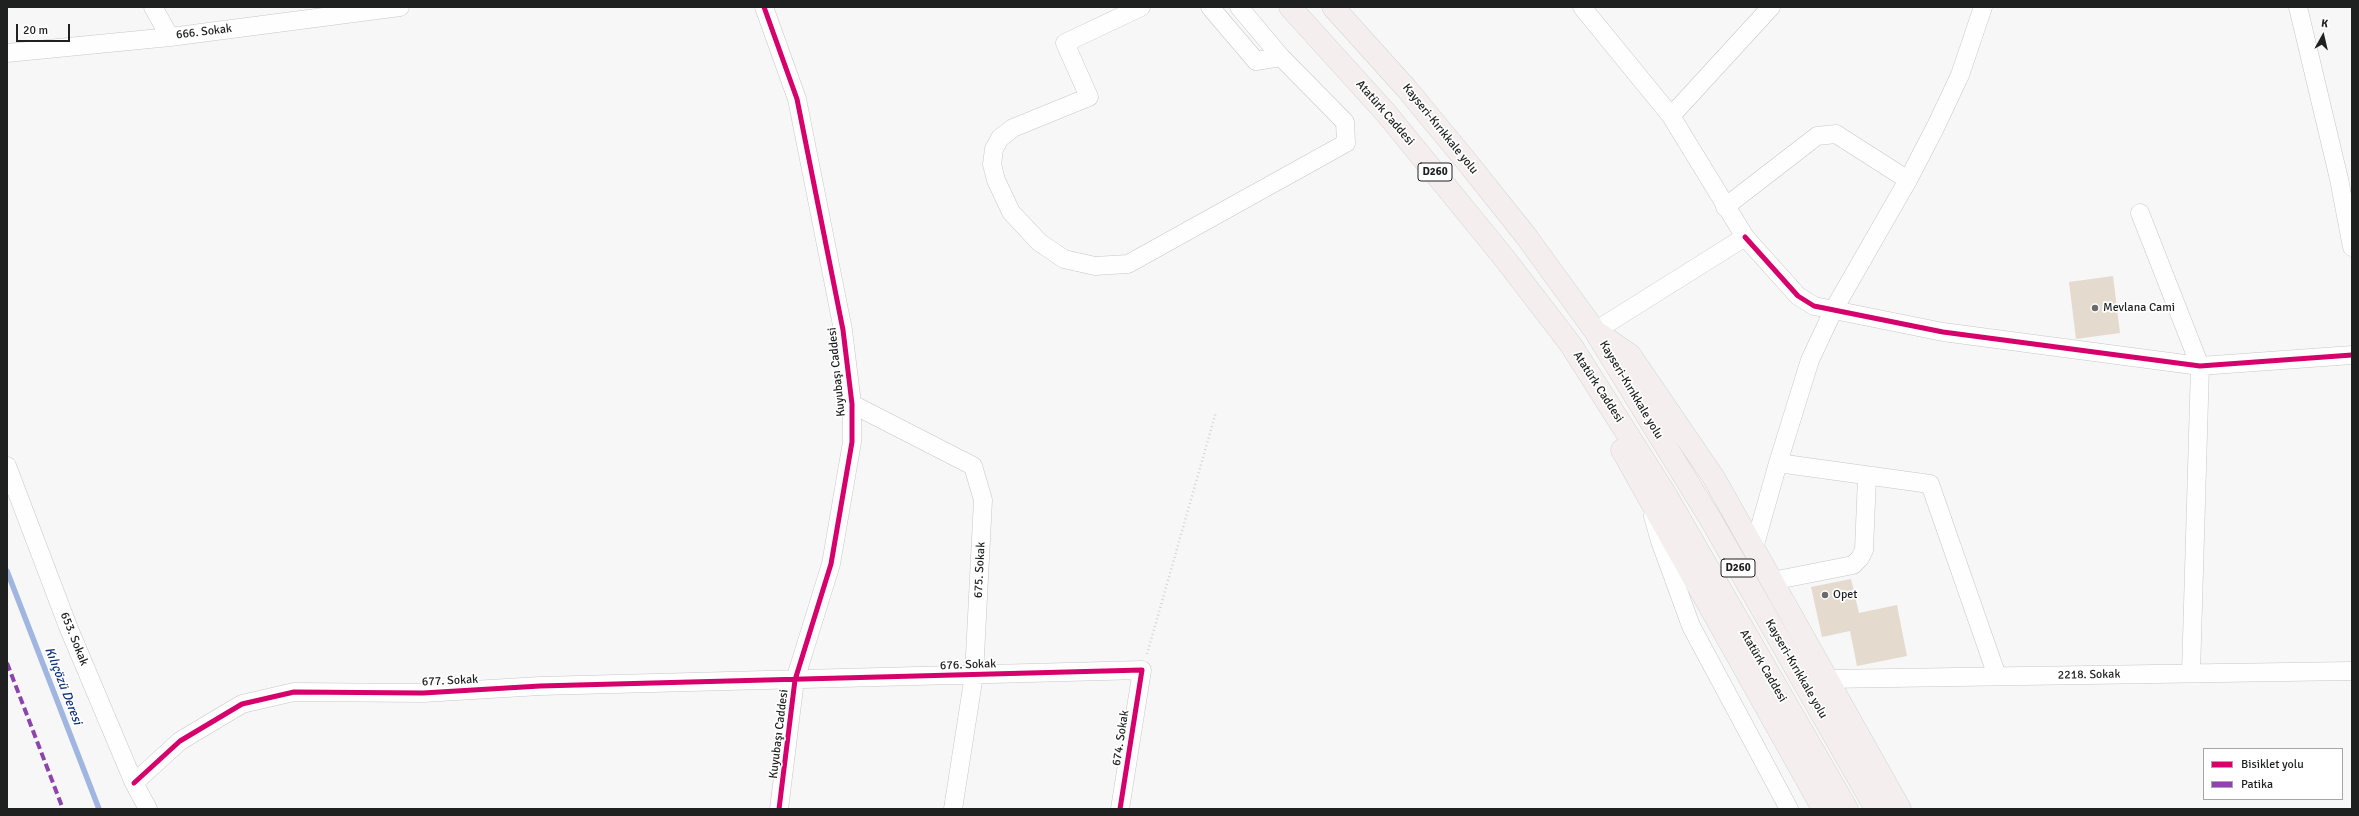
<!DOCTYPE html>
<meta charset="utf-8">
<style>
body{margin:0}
#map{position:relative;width:2359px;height:816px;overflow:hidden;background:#f7f7f7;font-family:Signika,sans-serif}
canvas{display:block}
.frame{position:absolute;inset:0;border:8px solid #1f2020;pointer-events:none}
.legend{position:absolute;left:2203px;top:748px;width:140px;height:52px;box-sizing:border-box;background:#fff;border:1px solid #a5a6a6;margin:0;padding:5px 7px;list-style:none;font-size:12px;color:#1f2020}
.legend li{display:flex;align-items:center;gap:8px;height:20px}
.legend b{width:20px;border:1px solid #a5a6a6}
.north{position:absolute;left:2303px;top:16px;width:40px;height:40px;-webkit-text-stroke:3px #fff;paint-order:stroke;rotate:8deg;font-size:11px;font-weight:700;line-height:16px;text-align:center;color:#1f2020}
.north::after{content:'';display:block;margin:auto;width:14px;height:18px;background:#1f2020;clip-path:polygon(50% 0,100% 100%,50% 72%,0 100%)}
.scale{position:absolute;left:16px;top:24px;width:54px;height:18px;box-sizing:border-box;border:2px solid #1f2020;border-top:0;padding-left:5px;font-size:12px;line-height:14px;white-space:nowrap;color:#1f2020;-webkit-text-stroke:3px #fff;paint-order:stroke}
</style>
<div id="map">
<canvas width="2359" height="816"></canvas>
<div class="frame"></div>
<ul class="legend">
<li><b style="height:5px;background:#d6006c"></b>Bisiklet yolu</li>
<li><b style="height:5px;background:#8e44ad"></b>Patika</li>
</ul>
<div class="north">K</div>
<div class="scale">20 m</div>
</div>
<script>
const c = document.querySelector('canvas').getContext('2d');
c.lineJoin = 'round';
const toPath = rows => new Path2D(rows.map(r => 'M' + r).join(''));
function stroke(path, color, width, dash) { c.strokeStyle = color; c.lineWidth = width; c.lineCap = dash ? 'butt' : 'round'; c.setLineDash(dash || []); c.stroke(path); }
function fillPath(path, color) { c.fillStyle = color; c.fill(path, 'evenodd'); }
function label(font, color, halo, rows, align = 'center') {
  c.font = font + ' Signika,sans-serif'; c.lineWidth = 3.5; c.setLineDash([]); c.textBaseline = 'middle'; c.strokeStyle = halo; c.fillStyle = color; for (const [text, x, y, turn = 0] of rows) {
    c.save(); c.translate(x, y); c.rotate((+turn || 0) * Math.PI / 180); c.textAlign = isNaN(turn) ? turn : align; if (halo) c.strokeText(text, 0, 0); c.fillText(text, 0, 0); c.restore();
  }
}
stroke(toPath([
 [7,571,99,809]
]), '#a0b6e1', 5.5);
fillPath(toPath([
 [2113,276,2120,333,2076,339,2069,282],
 [1851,579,1859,613,1897,605,1907,656,1857,666,1850,631,1822,637,1811,587]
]), '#e4dace');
const minor = toPath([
 [153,7,170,37],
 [764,7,797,99,843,330,852,404,852,442,831,564,795,680,779,809],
 [1141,7,1065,43,1089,97,1013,128,1000,138,994,149,992,164,996,180,1011,212,1039,242,1064,259,1095,266,1128,264,1346,143,1345,122,1281,57,1239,7],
 [1210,7,1256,61,1281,57],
 [1582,7,1671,116,1745,237,1595,331],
 [2298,7,2339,179,2352,247],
 [7,53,170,37,400,7],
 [1671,116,1771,7],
 [1725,207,1817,136,1836,134,1908,180],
 [2140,213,2200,366,2191,673],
 [1745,237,1798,296,1814,306,1943,332,2200,366,2352,355],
 [852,404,973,466,983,500,974,675,953,809],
 [1778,463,1930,484,1997,676],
 [7,466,69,629,134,783,148,809],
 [1653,516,1660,541,1691,626,1789,809],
 [1754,548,1778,463,1810,360,1834,309,1908,180,1935,128,1960,75,1983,7],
 [1772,581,1853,565,1860,558,1864,550,1867,477],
 [1826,679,2352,671],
 [134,783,180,741,242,704,294,692,423,693,540,686,1142,670,1120,809]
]);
const highway = toPath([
 [1290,7,1386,113,1505,259,1571,345,1666,495,1847,809],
 [1333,7,1406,88,1467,162,1526,236,1595,331,1711,520,1876,809],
 [1601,335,1630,355,1714,478,1900,809],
 [1622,450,1823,809]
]);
stroke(minor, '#c7c7c7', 19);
stroke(highway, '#d3d4d4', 23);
stroke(toPath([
 [1147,654,1216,412]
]), '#d4d4d4', 2.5, [1, 3]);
stroke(minor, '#fefefe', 18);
stroke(highway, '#f5eeee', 22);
stroke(toPath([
 [7,663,63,809]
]), '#8e44ad', 4, [8, 4]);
stroke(toPath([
 [764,7,797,99,843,330,852,404,852,442,831,564,795,680,779,809],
 [1745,237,1798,296,1814,306,1943,332,2200,366,2352,355],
 [134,783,180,741,242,704,294,692,423,693,540,686,1142,670,1120,809]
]), '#d6006c', 5);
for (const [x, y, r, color] of [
 [2095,308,4,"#6b6b6b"],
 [1825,595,4,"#6b6b6b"]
]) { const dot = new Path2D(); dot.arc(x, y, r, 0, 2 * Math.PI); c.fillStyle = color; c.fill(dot); stroke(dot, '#fff', 1.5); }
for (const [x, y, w] of [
 [1435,172,34],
 [1738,568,34]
]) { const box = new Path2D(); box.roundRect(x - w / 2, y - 9, w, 18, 3); c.fillStyle = '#fff'; c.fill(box); stroke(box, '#1f2020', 1); }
label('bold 11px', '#1f2020', null, [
 ["D260",1435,172],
 ["D260",1738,568]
]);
label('12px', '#1f2020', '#fff', [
 ["666. Sokak",204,32,-7],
 ["Atatürk Caddesi",1385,113,49],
 ["Kayseri-Kırıkkale yolu",1440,129,51],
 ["Kuyubaşı Caddesi",837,372,-96],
 ["Atatürk Caddesi",1598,387,57],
 ["Kayseri-Kırıkkale yolu",1631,390,59],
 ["675. Sokak",980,570,-87],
 ["653. Sokak",74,639,68],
 ["676. Sokak",968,665,-2],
 ["Atatürk Caddesi",1763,666,60],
 ["Kayseri-Kırıkkale yolu",1796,669,60],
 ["2218. Sokak",2089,675,-1],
 ["677. Sokak",450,681,-3],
 ["Kuyubaşı Caddesi",779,734,-83],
 ["674. Sokak",1121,738,-81]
]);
label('12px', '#1f2020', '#fff', [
 ["Mevlana Cami",2103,308],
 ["Opet",1833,595]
], 'left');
label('italic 13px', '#13357c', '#fff', [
 ["Kılıçözü Deresi",63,686,69]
]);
</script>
